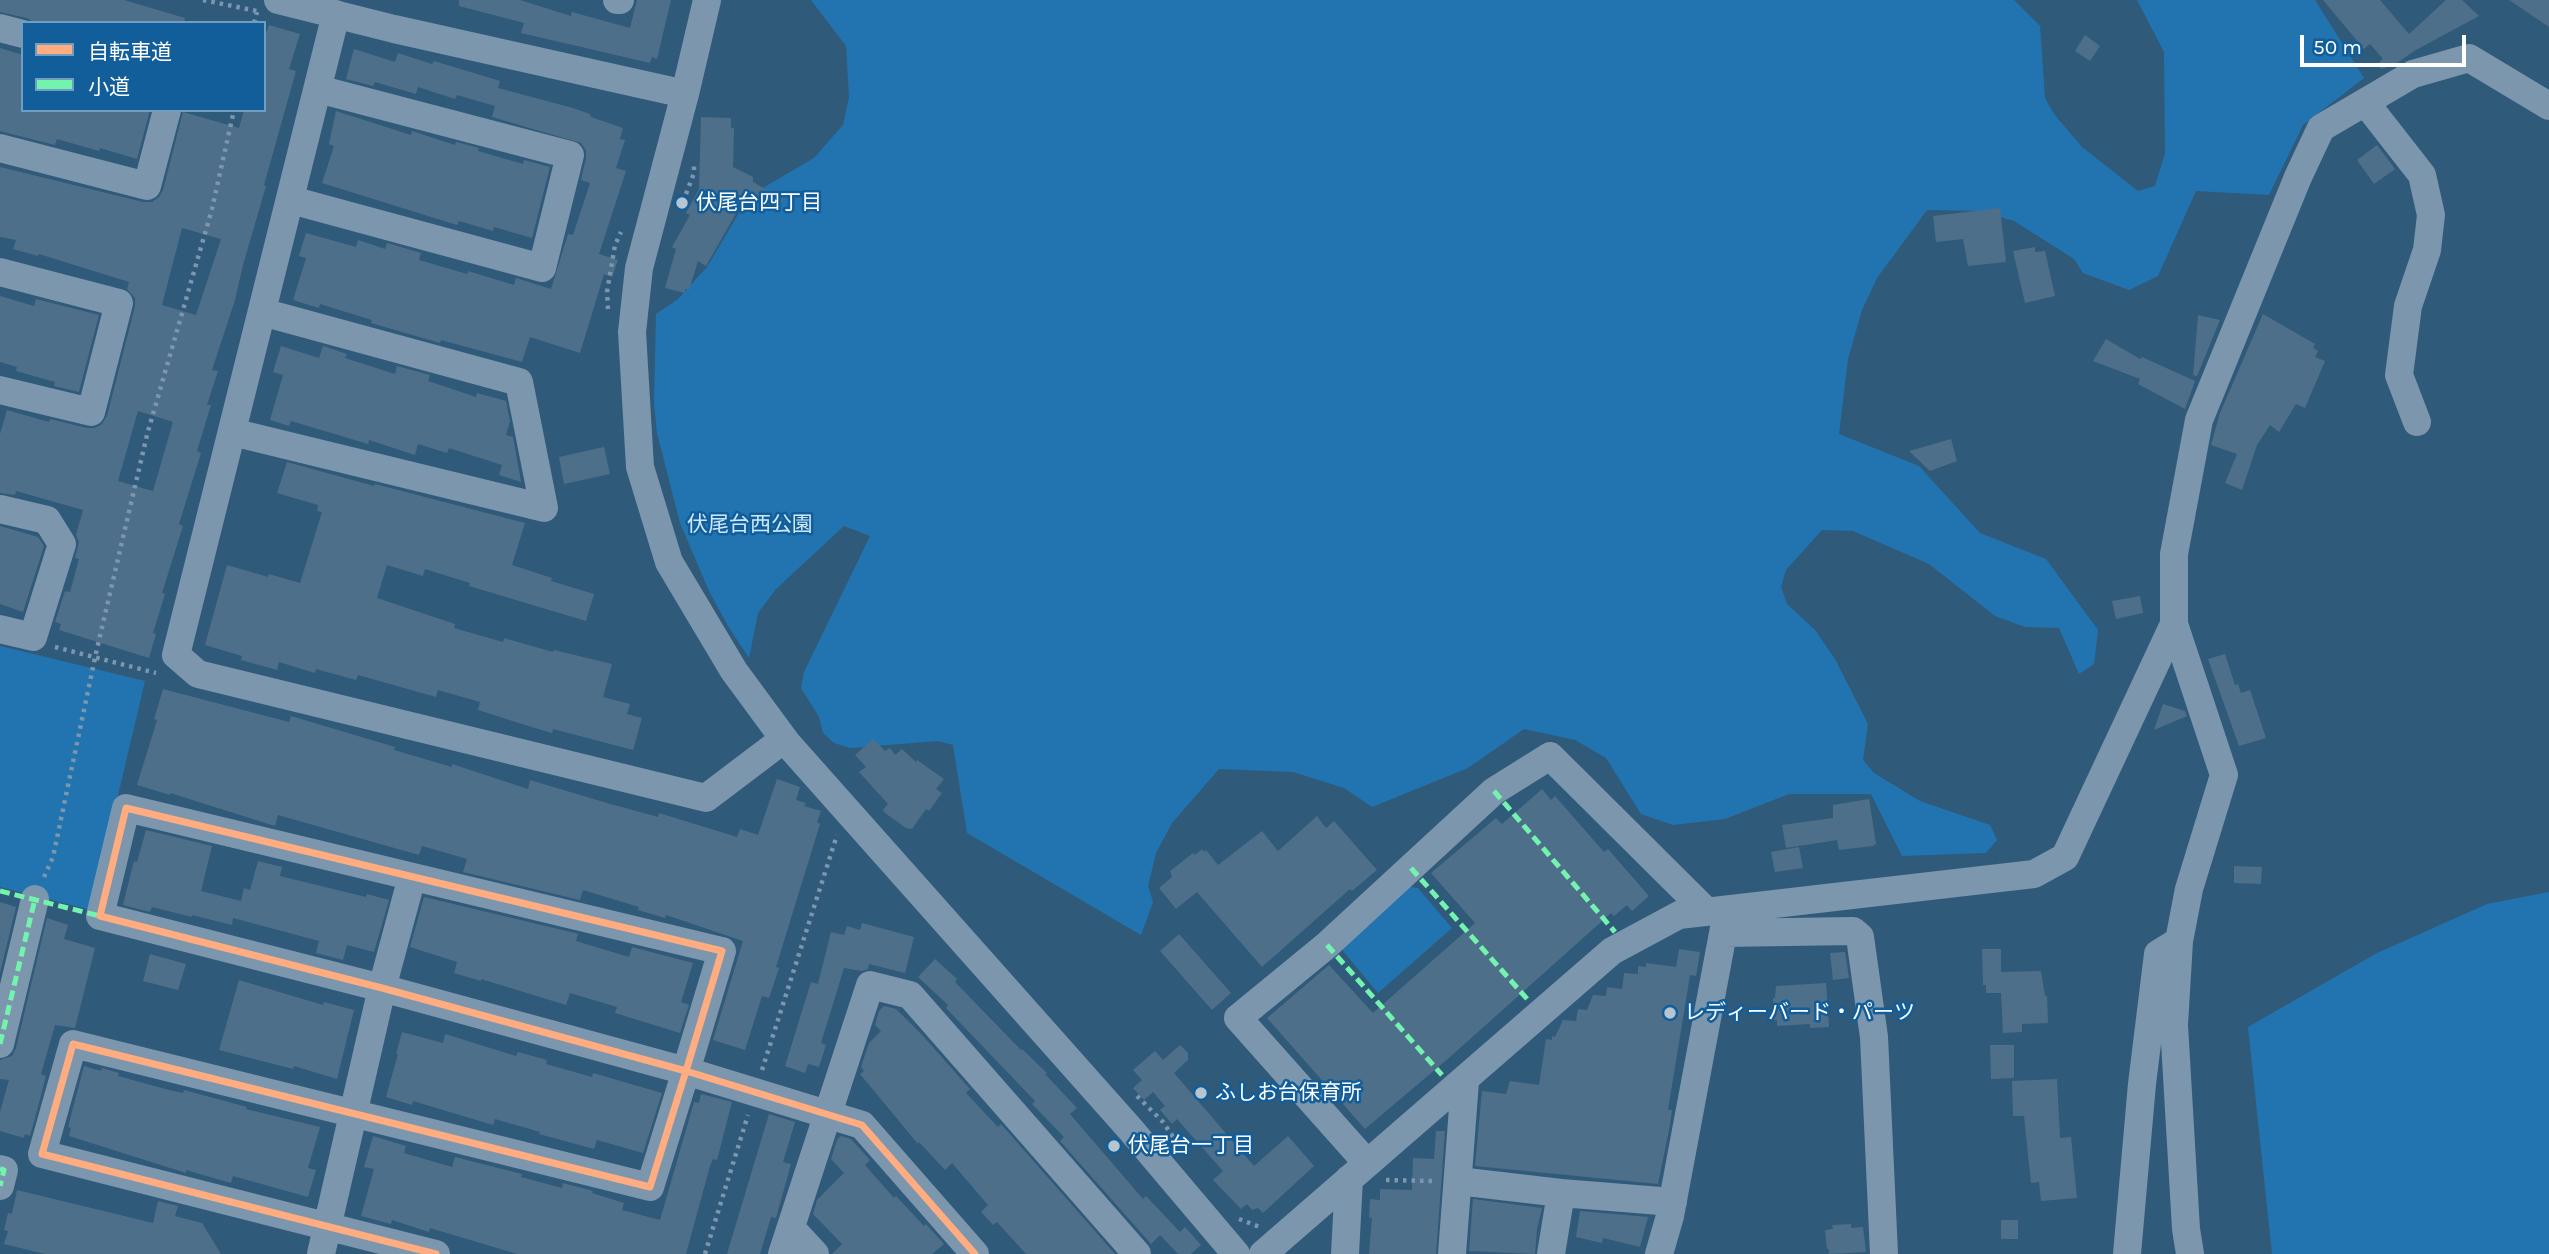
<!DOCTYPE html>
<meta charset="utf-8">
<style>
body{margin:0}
#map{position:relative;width:2549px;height:1254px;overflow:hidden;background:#305a7a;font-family:Karla,"Noto Sans JP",sans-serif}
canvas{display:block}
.legend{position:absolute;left:21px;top:21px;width:245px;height:91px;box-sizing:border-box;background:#115e9a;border:2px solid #709ec2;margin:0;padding:9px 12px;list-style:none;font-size:21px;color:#fff}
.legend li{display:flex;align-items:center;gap:14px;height:35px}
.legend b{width:35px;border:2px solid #709ec2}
.scale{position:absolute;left:2300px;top:35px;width:166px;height:32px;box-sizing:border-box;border:4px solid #fff;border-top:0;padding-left:9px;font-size:21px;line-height:24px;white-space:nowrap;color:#fff;-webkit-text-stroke:5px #115e9a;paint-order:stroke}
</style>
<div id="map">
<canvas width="2549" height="1254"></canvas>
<ul class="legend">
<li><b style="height:9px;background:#ffac80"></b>自転車道</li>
<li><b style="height:9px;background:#73f3ae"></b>小道</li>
</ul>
<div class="scale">50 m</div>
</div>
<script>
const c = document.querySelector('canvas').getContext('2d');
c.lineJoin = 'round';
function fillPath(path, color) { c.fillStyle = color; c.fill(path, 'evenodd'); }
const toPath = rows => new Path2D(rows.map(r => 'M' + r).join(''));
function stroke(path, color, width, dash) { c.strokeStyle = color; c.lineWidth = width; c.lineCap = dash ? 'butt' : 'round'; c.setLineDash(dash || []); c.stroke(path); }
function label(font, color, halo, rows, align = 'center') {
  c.font = font + ' Karla,"Noto Sans JP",sans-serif'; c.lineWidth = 5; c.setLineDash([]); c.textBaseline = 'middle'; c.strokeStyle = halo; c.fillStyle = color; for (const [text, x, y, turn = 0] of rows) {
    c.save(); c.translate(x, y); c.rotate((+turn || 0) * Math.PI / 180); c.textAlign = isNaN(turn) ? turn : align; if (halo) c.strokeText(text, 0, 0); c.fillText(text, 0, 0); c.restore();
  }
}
fillPath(toPath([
 [811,0,2014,0,2040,26,2045,98,2054,114,2082,147,2138,191,2155,186,2165,153,2164,52,2137,0,2315,0,2364,78,2303,125,2269,195,2196,191,2158,276,2129,290,2083,273,2074,259,2014,221,1979,211,1927,210,1877,278,1862,310,1848,359,1839,434,1919,466,1980,533,2046,559,2098,630,2094,664,2079,674,2059,628,2025,627,1995,616,1929,564,1853,531,1822,530,1786,570,1781,587,1787,604,1815,630,1835,659,1868,724,1863,760,1874,773,1920,801,1990,825,1997,840,1986,853,1902,856,1871,794,1789,794,1725,819,1673,825,1641,814,1606,758,1575,740,1524,729,1468,768,1372,807,1344,788,1293,772,1219,769,1172,823,1156,853,1148,886,1153,902,1141,935,967,833,953,745,938,741,850,748,834,743,823,733,819,717,801,688,804,672,870,536,844,526,776,589,758,613,749,658,728,626,709,591,680,523,657,433,654,404,656,314,678,299,707,267,749,196,814,158,843,125,849,97,846,46],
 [0,646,145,681,91,910,0,887],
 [1409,887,1418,888,1452,928,1378,993,1343,951,1343,941],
 [2549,892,2549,1254,2272,1254,2248,1027,2375,954,2487,904]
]), '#2274b0');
fillPath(toPath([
 [0,0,124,0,185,18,184,23,35,23,27,18,0,12],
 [459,0,520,0,571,16,572,12,630,28,637,0,671,0,657,59,652,57,650,63,521,33,524,23,459,6],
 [2323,0,2380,0,2409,34,2446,0,2462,0,2479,16,2414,51,2396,64,2381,69,2377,64,2383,59,2370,44,2364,49],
 [2509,0,2549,0,2549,27],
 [269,25,300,34,289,69,296,71,264,185,266,186,243,265,235,300,212,370,218,371,207,405,211,405,197,451,201,453,179,524,183,526,162,593,165,594,153,633,156,634,149,658,59,630,61,624,55,622,65,591,70,592,79,559,75,558,79,542,76,535,83,510,16,491,15,495,0,493,0,434,7,410,49,422,50,419,87,428,95,428,102,424,107,416,135,306,135,298,127,289,129,282,39,254,38,256,13,249,16,240,0,237,0,167,143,202,152,202,159,197,163,190,183,112,239,128,244,110,264,110,264,39],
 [182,228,221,239,196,315,162,305],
 [138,411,173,422,153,491,118,481],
 [2085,35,2100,46,2090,61,2075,51],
 [0,48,23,55,23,110,150,110,137,159,100,148,99,151,57,139,55,145,0,131],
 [354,49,395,62,398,53,432,64,434,61,500,81,498,88,573,108,590,114,591,117,623,128,620,139,625,140,616,168,626,171,599,254,618,260,612,277,604,274,580,353,530,337,522,362,441,340,440,343,371,323,372,320,320,304,319,308,293,300,306,258,299,256,306,233,356,247,358,240,385,249,387,243,421,253,419,260,467,274,468,271,514,285,516,278,551,289,568,234,573,235,590,183,581,180,586,158,586,150,581,143,492,117,495,106,457,95,455,99,418,87,416,94,375,82,373,86,346,79],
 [336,111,411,135,412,131,455,145,456,142,479,148,478,151,523,164,524,160,550,167,532,238,494,227,493,231,459,221,457,225,322,183,334,146,329,144],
 [701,117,731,118,731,128,734,128,733,167,753,177,753,182,783,199,779,206,746,196,706,266,698,261,689,290,685,289,685,293,665,288,676,249,672,247,690,215,686,213,699,189],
 [2377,145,2395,169,2374,184,2357,160],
 [2000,208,2006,262,1968,266,1963,239,1936,242,1933,216],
 [2035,247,2035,252,2045,251,2055,296,2025,303,2013,251],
 [0,296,34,306,36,299,99,315,79,392,54,386,55,382,16,371,17,367,0,362],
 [2263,314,2315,344,2313,348,2318,351,2315,357,2325,361,2305,408,2296,404,2279,432,2270,425,2257,445,2242,490,2225,483,2237,454,2211,445,2220,413],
 [2198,315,2220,320,2197,376,2193,375],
 [2106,339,2140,359,2142,357,2195,381,2185,409,2138,384,2140,379,2093,361],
 [281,346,319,358,323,346,347,354,345,358,395,374,397,366,430,375,428,381,476,397,477,393,506,401,510,421,506,435,513,437,521,482,499,475,502,465,449,448,447,453,418,444,415,455,369,440,368,444,291,421,289,426,270,420,283,375,273,372],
 [1951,439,1957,461,1930,471,1909,451],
 [604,447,610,474,564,484,559,457],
 [287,462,374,486,375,484,525,523,512,565,552,578,551,581,594,594,586,621,469,586,470,583,425,569,423,576,387,565,377,598,455,624,454,628,503,642,504,638,553,652,554,650,612,664,603,697,630,704,627,714,642,718,633,750,553,729,552,733,525,725,478,710,480,702,438,690,436,697,358,675,356,680,316,669,315,673,279,662,277,670,241,660,242,656,205,645,227,565,268,577,269,574,300,583,322,512,317,511,318,505,277,493],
 [0,526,38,537,44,546,23,612,0,604],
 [2140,596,2143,613,2116,619,2112,601],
 [2225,654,2235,685,2238,684,2241,693,2250,690,2266,738,2239,746,2208,659],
 [163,689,289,722,291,716,395,747,394,750,452,767,452,764,528,789,530,780,607,803,658,817,659,813,737,837,740,829,758,835,777,779,800,787,796,800,806,803,804,806,821,811,817,822,820,824,776,967,779,968,769,998,762,996,745,1050,713,1040,743,941,666,915,665,918,638,910,639,907,583,890,580,900,463,872,467,859,422,846,419,855,278,815,275,826,170,793,170,795,137,785,157,720,154,719],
 [2163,704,2185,711,2187,716,2154,730],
 [873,739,885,751,890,748,895,755,902,749,916,762,917,760,944,779,936,789,942,793,929,811,926,809,912,829,906,828,885,813,883,810,888,804,859,772,866,767,855,755],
 [1542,789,1551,800,1555,796,1604,852,1608,849,1649,896,1632,911,1627,905,1614,916,1611,913,1450,1057,1365,1129,1267,1018,1329,965,1373,1013,1475,923,1431,873,1496,818,1502,824],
 [1869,799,1876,844,1873,846,1839,850,1837,840,1786,848,1782,825,1833,818,1833,805],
 [1317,816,1326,828,1334,821,1377,870,1352,891,1350,889,1262,967,1197,892,1176,909,1159,888,1172,877,1170,871,1193,853,1195,855,1202,849,1204,852,1206,850,1218,865,1262,831,1278,851],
 [146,830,212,846,201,891,241,901,244,888,250,890,258,861,282,867,280,876,366,897,367,894,389,900,374,952,347,945,343,960,316,953,319,941,233,918,232,925,192,915,192,917,152,907,150,912,123,905,134,861,137,862],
 [1799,847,1803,868,1775,872,1771,852],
 [2234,866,2262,867,2261,884,2234,883],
 [424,897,575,933,578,934,576,941,629,957,632,947,693,963,681,1002,689,1005,680,1033,615,1013,617,1007,570,993,566,1005,481,979,481,981,454,973,457,962,410,947],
 [0,902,16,907,0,973],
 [47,918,68,925,64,939,95,948,75,1028,55,1025,41,1074,46,1076,35,1118,30,1136,25,1134,24,1138,0,1131,0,1112,9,1080,0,1079,0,1060,12,1056,16,1048],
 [862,923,914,937,905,973,869,964,868,969,862,971,844,968,821,1043,826,1045,819,1067,808,1064,805,1073,785,1066,811,982,818,984,831,932,844,935,847,926,860,930],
 [1179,934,1231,993,1212,1010,1160,951],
 [1679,949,1700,952,1696,976,1690,975,1668,1110,1672,1110,1670,1125,1658,1184,1475,1166,1482,1091,1506,1094,1510,1081,1539,1085,1546,1039,1552,1040,1552,1036,1555,1037,1563,1020,1576,1021,1578,1009,1587,1010,1593,995,1606,996,1607,987,1622,989,1624,973,1638,974,1638,966,1646,967,1646,963,1676,967],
 [1982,949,2001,949,2001,972,2041,971,2045,996,2047,996,2048,1023,2022,1024,2022,1032,2003,1033,2001,993,1986,993,1986,985,1983,985],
 [1845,952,1849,978,1833,980,1830,953],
 [150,954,186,964,178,990,143,981],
 [935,959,957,979,955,982,1021,1050,1022,1049,1047,1073,1045,1074,1077,1108,1070,1114,1143,1199,1146,1196,1180,1232,1185,1227,1201,1245,1191,1254,1178,1254,1160,1235,1151,1244,1060,1141,1064,1137,1032,1104,1035,1101,946,1008,948,1005,918,977],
 [239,980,323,1005,324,1002,354,1010,337,1079,294,1066,293,1069,219,1050],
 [1826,983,1829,1027,1810,1028,1810,1024,1777,1026,1777,1020,1773,1020,1773,998,1775,998,1776,986],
 [884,1006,896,1009,923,1036,970,1089,966,1093,998,1127,1001,1124,1115,1254,1026,1254,997,1222,993,1225,981,1212,988,1205,952,1163,945,1170,919,1142,918,1144,860,1074,864,1071,861,1067,869,1043,881,1031,875,1025,879,1011],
 [402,1032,443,1043,445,1034,516,1056,518,1052,547,1060,546,1064,592,1077,593,1073,662,1093,643,1153,597,1140,594,1149,539,1134,540,1132,495,1119,493,1125,413,1101,412,1105,386,1097,398,1054,396,1054],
 [1180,1045,1188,1053,1188,1060,1174,1073,1254,1166,1288,1136,1314,1166,1263,1213,1258,1208,1252,1210,1247,1204,1241,1209,1213,1180,1223,1171,1177,1119,1172,1124,1160,1110,1165,1106,1153,1092,1144,1100,1133,1088,1142,1080,1133,1070,1155,1051,1163,1060],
 [1990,1045,2014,1045,2014,1078,1991,1079],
 [84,1066,101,1071,102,1068,119,1073,118,1076,169,1090,183,1093,184,1090,247,1107,246,1109,320,1127,308,1168,316,1170,308,1197,233,1176,231,1183,186,1170,186,1173,69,1136,71,1128,68,1127],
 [2057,1079,2060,1138,2071,1137,2077,1198,2041,1201,2039,1182,2031,1183,2024,1116,2013,1116,2012,1081],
 [701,1094,732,1102,717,1160,713,1159,710,1166,686,1254,517,1254,430,1228,429,1232,392,1220,391,1224,361,1216,374,1169,364,1167,373,1136,406,1146,404,1153,452,1167,455,1157,522,1174,521,1177,562,1188,563,1183,593,1191,592,1193,624,1203,622,1210,660,1220,694,1102,699,1103],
 [769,1114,795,1122,783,1162,791,1164,776,1218,771,1217,760,1254,727,1254],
 [1436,1131,1445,1131,1436,1254,1369,1254,1372,1218,1369,1217,1370,1199,1380,1200,1380,1189,1412,1190,1413,1158,1434,1159],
 [841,1136,851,1139,870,1160,865,1165,894,1198,896,1196,924,1226,926,1224,944,1244,932,1254,832,1254,842,1244,813,1214,817,1200,844,1173,831,1159,837,1140],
 [17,1190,153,1223,158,1201,178,1206,175,1216,202,1223,221,1254,45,1254,4,1244,8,1231,4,1230,8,1213,12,1214],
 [1473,1199,1542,1208,1537,1229,1535,1254,1469,1251],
 [1580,1211,1648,1217,1640,1247,1603,1238,1602,1243,1576,1237],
 [2001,1220,2018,1220,2018,1239,2001,1239],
 [1851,1224,1851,1228,1863,1227,1866,1252,1829,1254,1829,1249,1827,1249,1825,1230,1833,1229,1832,1225]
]), '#4e6f89');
stroke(toPath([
 [203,0,257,11],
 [254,23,257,12],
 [686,194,694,173,694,166],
 [608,309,607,292,615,245,621,232],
 [55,647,156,673],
 [44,877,53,857,96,653,147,435,212,209,234,110],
 [762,1070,837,835],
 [1137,1096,1163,1122,1175,1140],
 [1386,1180,1434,1181],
 [1239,1219,1260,1227],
 [705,1254,748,1115]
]), '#7b96ad', 4.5, [3.5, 5]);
stroke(toPath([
 [278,0,394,29,685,94],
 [617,0,620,0],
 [707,0,685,94,639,268,632,332,640,467,669,562,734,671,787,743,1131,1130,1236,1254],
 [336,14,176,655,198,674,706,798,784,739],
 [0,28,23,34],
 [2365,102,2422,175,2431,215,2427,250,2408,306,2399,375,2417,422],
 [0,148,147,186,167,110],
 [291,200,542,268,570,155,318,89],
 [0,272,119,303,91,412,0,390],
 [232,432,544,508,519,382,262,312],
 [0,509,47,520,62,544,33,637,0,629],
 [2174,624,2224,775,2189,889,2179,941,2174,1025,2186,1229,2190,1254],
 [1723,933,1853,931,1860,937,1874,1037,1884,1254],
 [0,1044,35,899],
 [1367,1163,1238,1018,1327,945,1494,791,1550,756,1706,911],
 [0,1169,4,1170,0,1186],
 [1458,1181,1561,1193],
 [791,1228,815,1254],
 [321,1254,382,988,412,877],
 [436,1254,42,1154,73,1044,650,1187,686,1071,722,951,126,808,100,916,382,988,686,1071,862,1125,975,1254],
 [782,1254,870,985,910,995,1137,1254],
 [1263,1254,1612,951,1679,915,2034,874,2065,857,2174,624,2174,554,2199,420,2298,177,2321,128,2413,74,2469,58,2549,106],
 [1345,1254,1349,1179],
 [1452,1254,1465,1081],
 [1551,1254,1561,1193,1673,1202],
 [1659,1254,1670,1216,1726,917],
 [2127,1254,2142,1084,2158,954,2179,941]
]), '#7b96ad', 28);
stroke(toPath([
 [1494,791,1615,932],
 [1411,868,1528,1000],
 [0,891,100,916],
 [1327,945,1442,1075],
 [0,1044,35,899],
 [0,1169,4,1170,0,1186]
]), '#73f3ae', 5, [10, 5]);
stroke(toPath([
 [436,1254,42,1154,73,1044,650,1187,686,1071,722,951,126,808,100,916,382,988,686,1071,862,1125,975,1254]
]), '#ffac80', 7);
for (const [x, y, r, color] of [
 [682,203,7,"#b7c5d0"],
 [1670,1013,7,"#b7c5d0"],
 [1201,1093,7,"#b7c5d0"],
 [1114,1146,7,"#b7c5d0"]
]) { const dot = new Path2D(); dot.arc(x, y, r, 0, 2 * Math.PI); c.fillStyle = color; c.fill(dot); stroke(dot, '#115e9a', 2.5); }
label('21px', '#fff', '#115e9a', [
 ["伏尾台四丁目",696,203],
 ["レディーバード・パーツ",1684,1013],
 ["ふしお台保育所",1215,1093],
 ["伏尾台一丁目",1128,1146]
], 'left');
label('21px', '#cde9fe', '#115e9a', [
 ["伏尾台⻄公園",750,525]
]);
</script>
